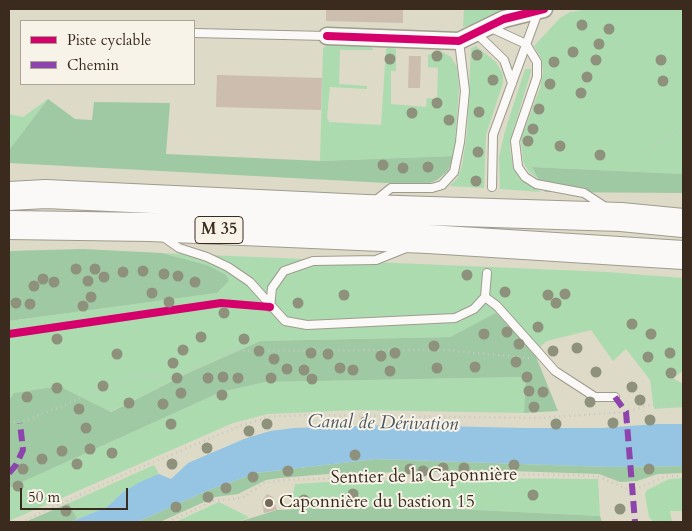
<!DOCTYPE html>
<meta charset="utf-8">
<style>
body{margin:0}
#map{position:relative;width:692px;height:531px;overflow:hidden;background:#dddac7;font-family:Cardo,serif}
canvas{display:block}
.frame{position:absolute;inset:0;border:10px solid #3b2a1e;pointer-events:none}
.legend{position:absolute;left:20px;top:20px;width:175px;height:65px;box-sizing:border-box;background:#f7f3e8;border:1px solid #aca397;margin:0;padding:6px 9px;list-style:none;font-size:15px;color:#3b2a1e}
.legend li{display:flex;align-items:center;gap:10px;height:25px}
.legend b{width:25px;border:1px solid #aca397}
.scale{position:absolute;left:20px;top:488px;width:108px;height:22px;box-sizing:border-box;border:2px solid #3b2a1e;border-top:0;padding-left:6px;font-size:15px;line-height:18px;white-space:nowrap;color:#3b2a1e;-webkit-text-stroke:4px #f7f3e8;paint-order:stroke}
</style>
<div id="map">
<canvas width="692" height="531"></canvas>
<div class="frame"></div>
<ul class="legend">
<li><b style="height:6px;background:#d6006c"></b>Piste cyclable</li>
<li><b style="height:6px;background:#8e44ad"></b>Chemin</li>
</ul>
<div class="scale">50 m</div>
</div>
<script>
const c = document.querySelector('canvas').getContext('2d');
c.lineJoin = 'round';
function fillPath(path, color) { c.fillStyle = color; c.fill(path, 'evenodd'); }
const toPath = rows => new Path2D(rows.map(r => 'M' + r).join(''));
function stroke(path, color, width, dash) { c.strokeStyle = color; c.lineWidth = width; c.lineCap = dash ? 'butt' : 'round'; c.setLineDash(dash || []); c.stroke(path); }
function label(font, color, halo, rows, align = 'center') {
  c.font = font + ' Cardo,serif'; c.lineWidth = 4; c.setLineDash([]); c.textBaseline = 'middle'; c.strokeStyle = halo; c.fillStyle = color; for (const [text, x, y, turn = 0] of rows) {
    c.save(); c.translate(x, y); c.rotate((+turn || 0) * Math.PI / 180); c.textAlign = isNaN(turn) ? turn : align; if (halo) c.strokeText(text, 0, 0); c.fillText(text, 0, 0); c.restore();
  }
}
fillPath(toPath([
 [464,9,507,9,476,25,463,27],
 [590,9,683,9,683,174,532,167,538,179,529,172,523,162,521,138,540,88,543,72,541,58,534,46,560,18,570,12],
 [326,45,370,46,374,50,340,50,339,84,367,86,367,89,330,87,327,117,329,122,381,125,386,49,388,47,396,49,396,71,391,71,391,104,426,107,427,98,437,99,438,68,428,67,428,55,439,50,451,57,457,67,459,88,454,156,320,161,323,49],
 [476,46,496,62,503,74,503,83,486,135,484,188,449,186,457,179,462,166,467,132,471,48],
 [525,69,531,69,531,72,512,134,510,149,513,166,520,178,541,192,500,189,499,157,505,131],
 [48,99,9,150,9,114,23,117],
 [162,253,607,272,683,278,683,371,673,378,683,384,683,407,654,409,650,380,626,349,613,361,591,330,547,341,534,352,471,328,450,337,260,341,186,374,110,412,59,386,15,393,9,400,9,321,217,293,229,281,207,265],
 [527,377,524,413,356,410,268,414,233,423,9,521,9,488,221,392,266,382],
 [154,465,159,474,123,492,107,507,77,519,69,503],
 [453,478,598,479,600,516,394,506,290,510,295,484,376,479,403,484],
 [683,478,683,511,670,511,672,522,653,522,649,517,645,494,647,490,669,479],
 [219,502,249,517,238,522,175,522]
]), '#addbb0');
fillPath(toPath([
 [48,99,75,119,92,120,94,102,170,103,166,154,322,161,454,156,448,171,437,180,425,185,9,163,9,150],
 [532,167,683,174,683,193,545,192],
 [83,249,162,253,207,265,226,275,229,281,217,293,9,321,9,251],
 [496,313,534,352,558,411,524,413,526,377,266,382,221,392,9,488,9,400,14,393,59,386,111,412,186,374,260,341,450,337],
 [376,459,610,467,683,466,683,473,658,474,637,481,620,482,599,474,510,471,340,473,280,478,266,480,238,494,215,497,160,522,137,522,209,490,256,473],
 [69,503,77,519,70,522,25,522],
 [394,506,600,516,602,522,238,522,277,510]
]), '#9fc9a3');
fillPath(toPath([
 [657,424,683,424,683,466,610,467,376,459,256,473,209,490,137,522,70,522,107,507,123,492,140,482,159,474,171,479,188,463,244,439,270,431,294,428,394,425,525,428,602,428]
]), '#96c5e3');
fillPath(toPath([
 [326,9,403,9,403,23,326,21],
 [409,56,421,56,420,88,408,88],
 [217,75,322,78,321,110,216,107],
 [267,494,273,497,277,510,264,513,262,501]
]), '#cdbdaf');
const lane = toPath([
 [489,27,526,44,537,62,537,77,515,141,518,167,525,177,536,184,584,193,607,208],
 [194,33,327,36],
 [476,33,504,60,512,83],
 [492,187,493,135,538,12],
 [375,201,391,188,432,188,442,185,454,172,460,142,465,91,459,41],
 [162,236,179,248,207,257,228,267,250,282,285,321,307,325,455,318,474,309,485,297],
 [487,273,485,297,497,306,555,371,595,397,615,397],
 [270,307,272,288,284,271,313,261,376,260,406,248]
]);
const street = toPath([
 [327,36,459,41,504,19,544,9]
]);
const highway = toPath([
 [9,196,46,194,366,209,621,217,683,223],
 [9,225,150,227,428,239,683,255]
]);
stroke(lane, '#9f9b8f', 10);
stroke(street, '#9f9b8f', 19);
stroke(highway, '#9f9b8f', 30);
stroke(toPath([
 [654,145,683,128],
 [9,421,20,423,137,375,174,377,228,351,446,350,529,358],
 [21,522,132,471,240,426,267,417,305,415,540,418,626,412,650,405,683,403],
 [168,522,213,501,242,498,264,483,283,480,505,474,597,476,632,491,666,476,683,476]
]), '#c8c6c1', 2.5, [1, 4]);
stroke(lane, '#faf9f7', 8);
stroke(street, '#faf9f7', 16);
stroke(highway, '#faf9f7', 28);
stroke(toPath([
 [615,397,626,412,635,522],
 [9,473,16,465,23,450,20,423]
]), '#8e44ad', 6, [12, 6]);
stroke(toPath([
 [327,36,459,41,504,19,544,9],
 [9,334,221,303,270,307]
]), '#d6006c', 8);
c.fillStyle = '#8e917c';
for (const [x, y] of [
 [582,25],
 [609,29],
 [599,44],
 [573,52],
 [477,55],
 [437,56],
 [390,59],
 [596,60],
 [661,60],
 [554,62],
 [587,77],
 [493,80],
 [663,81],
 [550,84],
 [581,93],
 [437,103],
 [539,109],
 [479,112],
 [412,113],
 [449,120],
 [533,129],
 [528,141],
 [560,146],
 [478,152],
 [600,155],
 [383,165],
 [428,167],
 [403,168],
 [476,181],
 [76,269],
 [95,269],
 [143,271],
 [123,272],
 [164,274],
 [467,275],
 [178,276],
 [104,277],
 [43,279],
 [88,281],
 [54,282],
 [195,282],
 [34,286],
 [505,292],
 [152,293],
 [565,294],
 [344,295],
 [548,295],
 [91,297],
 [169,302],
 [16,303],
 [298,303],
 [556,303],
 [30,304],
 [83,306],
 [224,313],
 [632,324],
 [538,327],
 [507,332],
 [484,334],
 [651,334],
 [201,337],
 [57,339],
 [244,339],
 [519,344],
 [434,346],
 [577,348],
 [183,350],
 [259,351],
 [553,351],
 [311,353],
 [395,353],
 [670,353],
 [117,354],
 [328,354],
 [381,356],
 [648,357],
 [274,359],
 [516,362],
 [173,363],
 [475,367],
 [340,368],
 [437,368],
 [287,369],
 [304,370],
 [353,370],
 [390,371],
 [596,372],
 [671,373],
 [223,377],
 [527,377],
 [177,378],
 [208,378],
 [238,378],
 [271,378],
 [312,379],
 [103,386],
 [632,387],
 [57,388],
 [529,391],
 [543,392],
 [181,393],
 [222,395],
 [27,397],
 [640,400],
 [590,402],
 [129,403],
 [163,404],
 [534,407],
 [79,409],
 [650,420],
 [365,422],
 [613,423],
 [171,424],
 [267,424],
 [556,424],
 [86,428],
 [249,431],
 [207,448],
 [90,449],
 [62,451],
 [112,453],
 [355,455],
 [42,459],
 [77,464],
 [172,464],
 [514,465],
 [443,468],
 [464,468],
 [23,469],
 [410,469],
 [649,469],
 [288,471],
 [423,471],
 [253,477],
 [18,486],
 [226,488],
 [353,494],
 [533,495],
 [208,497],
 [304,500],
 [176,507],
 [620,509],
 [66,511]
]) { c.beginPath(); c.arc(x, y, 5.5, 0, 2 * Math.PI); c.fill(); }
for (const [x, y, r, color] of [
 [269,503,5,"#746859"]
]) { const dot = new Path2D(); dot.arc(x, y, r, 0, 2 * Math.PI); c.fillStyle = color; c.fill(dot); stroke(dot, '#f7f3e8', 2); }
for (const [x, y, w] of [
 [219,230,48]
]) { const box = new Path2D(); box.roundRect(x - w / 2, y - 13.5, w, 27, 4); c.fillStyle = '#f7f3e8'; c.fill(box); stroke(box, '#3b2a1e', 1); }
label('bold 16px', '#3b2a1e', null, [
 ["M 35",219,230]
]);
label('18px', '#3b2a1e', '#f7f3e8', [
 ["Sentier de la Caponnière",424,477,-1]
]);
label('18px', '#3b2a1e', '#f7f3e8', [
 ["Caponnière du bastion 15",279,503]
], 'left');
label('italic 19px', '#4d565d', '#f7f3e8', [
 ["Canal de Dérivation",383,424,1]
]);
</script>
